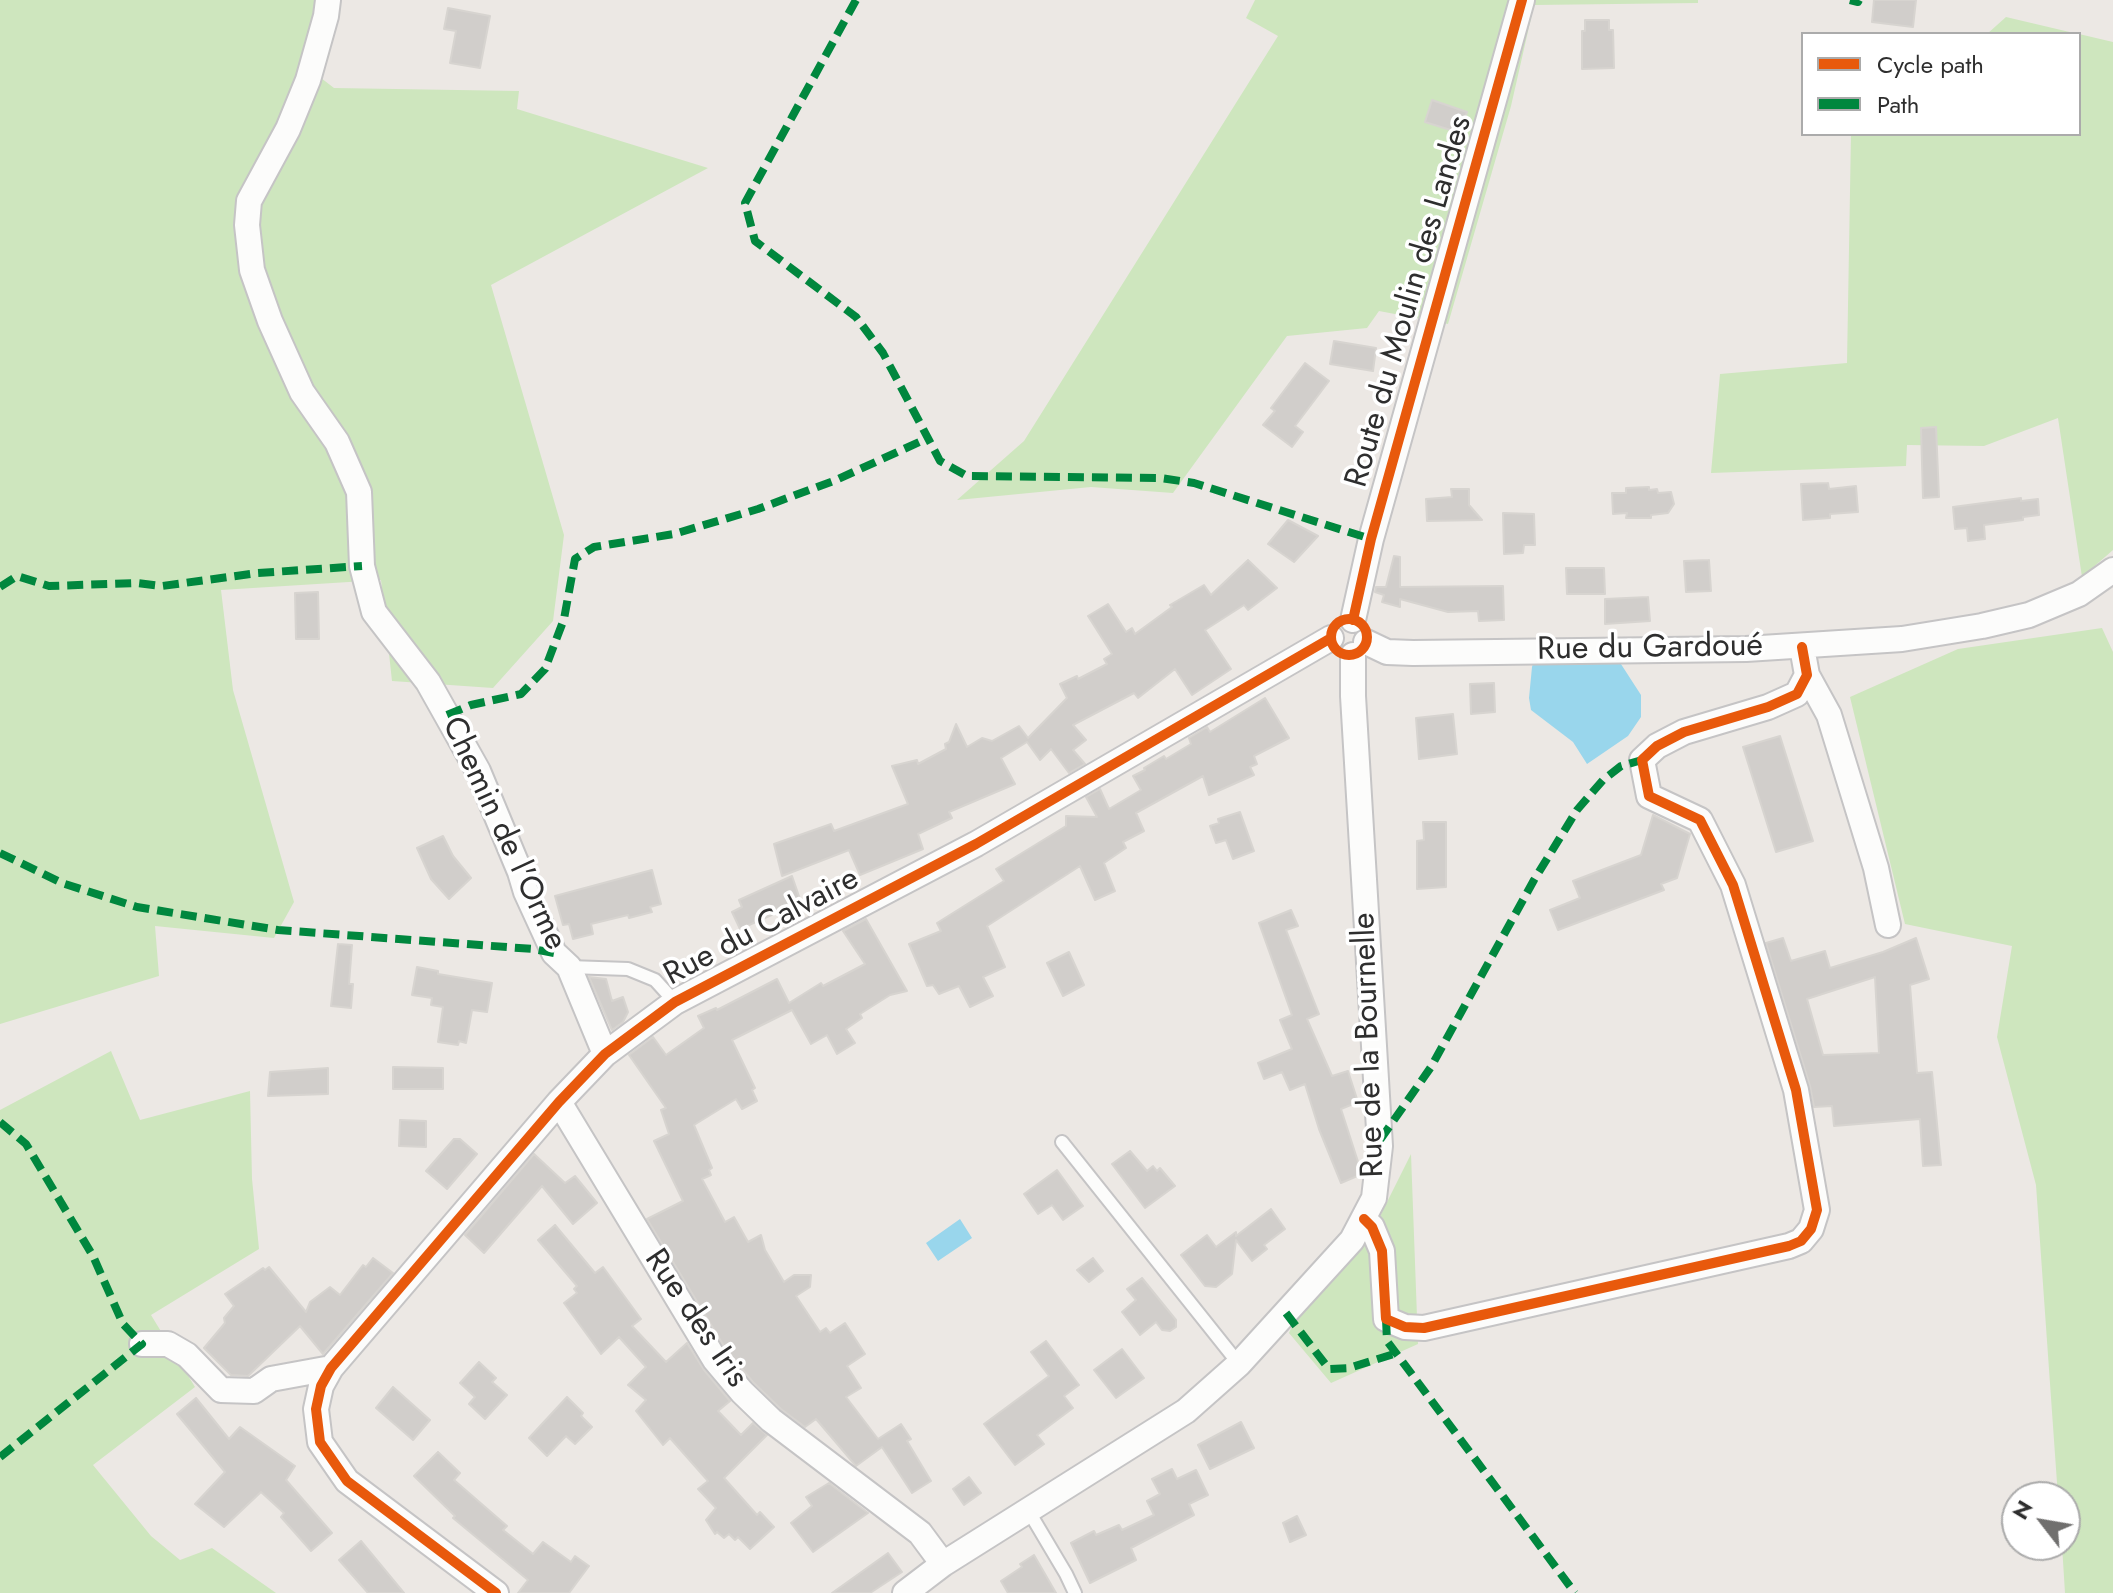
<!DOCTYPE html>
<meta charset="utf-8">
<style>
body{margin:0}
#map{position:relative;width:2113px;height:1593px;overflow:hidden;background:#ece8e4;font-family:Jost,sans-serif}
canvas{display:block}
.legend{position:absolute;left:1801px;top:32px;width:280px;height:104px;box-sizing:border-box;background:#fff;border:2px solid #ababab;margin:0;padding:10px 14px;list-style:none;font-size:24px;color:#2e2e2e}
.legend li{display:flex;align-items:center;gap:16px;height:40px}
.legend b{width:40px;border:2px solid #ababab}
.north{position:absolute;left:2001px;top:1481px;width:80px;height:80px;box-sizing:border-box;background:#fff;border:2px solid #ababab;border-radius:50%;rotate:301deg;font-size:22px;font-weight:700;line-height:32px;text-align:center;color:#2e2e2e}
.north::after{content:'';display:block;margin:auto;width:28px;height:36px;background:#706f6e;clip-path:polygon(50% 0,100% 100%,50% 72%,0 100%)}
</style>
<div id="map">
<canvas width="2113" height="1593"></canvas>
<ul class="legend">
<li><b style="height:10px;background:#e8590c"></b>Cycle path</li>
<li><b style="height:10px;background:#00873e"></b>Path</li>
</ul>
<div class="north">N</div>
</div>
<script>
const c = document.querySelector('canvas').getContext('2d');
c.lineJoin = 'round';
function fillPath(path, color) { c.fillStyle = color; c.fill(path, 'evenodd'); }
const toPath = rows => new Path2D(rows.map(r => 'M' + r).join(''));
function stroke(path, color, width, dash) { c.strokeStyle = color; c.lineWidth = width; c.lineCap = dash ? 'butt' : 'round'; c.setLineDash(dash || []); c.stroke(path); }
function label(font, color, halo, rows, align = 'center') {
  c.font = font + ' Jost,sans-serif'; c.lineWidth = 7; c.setLineDash([]); c.textBaseline = 'middle'; c.strokeStyle = halo; c.fillStyle = color; for (const [text, x, y, turn = 0] of rows) {
    c.save(); c.translate(x, y); c.rotate((+turn || 0) * Math.PI / 180); c.textAlign = isNaN(turn) ? turn : align; if (halo) c.strokeText(text, 0, 0); c.fillText(text, 0, 0); c.restore();
  }
}
fillPath(toPath([
 [0,0,337,0,329,56,321,78,334,88,519,91,517,109,708,168,491,285,564,535,553,621,493,688,392,681,381,580,221,590,233,690,294,902,274,938,155,926,159,976,0,1024],
 [1255,0,1698,0,1698,3,1534,5,1511,106,1448,324,1379,311,1367,328,1287,336,1173,493,1091,487,957,500,1024,441,1278,36,1246,18],
 [2006,17,2078,34,1987,34],
 [2079,34,2113,42,2113,550,2082,577,2058,418,1984,446,1907,445,1906,466,1711,473,1720,374,1847,363,1851,134,2079,134],
 [2102,628,2113,652,2113,1593,2065,1593,2062,1545,2065,1545,2065,1497,2058,1497,2036,1185,1997,1037,2012,946,1905,924,1850,697,1958,649],
 [111,1051,140,1120,250,1091,252,1179,259,1249,151,1315,195,1387,93,1465,151,1536,180,1560,212,1548,276,1593,0,1593,0,1110],
 [1411,1154,1418,1344,1331,1383,1289,1333,1300,1308,1370,1236]
]), '#cee6be');
fillPath(toPath([
 [1619,661,1641,695,1641,717,1628,736,1587,764,1573,742,1531,710,1529,698,1532,667,1533,663],
 [960,1219,972,1238,938,1261,926,1243]
]), '#99d6ec');
const building = toPath([
 [1874,0,1916,0,1913,27,1872,22,1874,0],
 [448,8,490,16,480,68,450,63,456,31,444,29,448,8],
 [1585,20,1609,20,1609,30,1613,30,1614,68,1582,69,1582,31,1585,31,1585,20],
 [1432,100,1467,112,1460,133,1425,122,1432,100],
 [1334,341,1376,348,1373,371,1330,364,1334,341],
 [1305,363,1329,381,1295,426,1303,432,1292,447,1263,425,1275,411,1271,408,1305,363],
 [1936,427,1939,497,1923,498,1921,428,1936,427],
 [1828,483,1829,489,1856,486,1858,512,1830,514,1830,518,1803,520,1801,484,1828,483],
 [1649,487,1649,490,1657,489,1658,493,1671,492,1674,504,1668,513,1651,515,1651,518,1626,518,1627,513,1613,514,1612,493,1626,493,1626,488,1649,487],
 [1451,489,1469,489,1469,505,1482,520,1427,521,1426,499,1452,497,1451,489],
 [2021,498,2021,501,2038,499,2039,515,2023,517,2023,520,1984,525,1985,539,1968,541,1967,528,1955,529,1953,507,2021,498],
 [1503,513,1534,514,1535,545,1524,545,1523,553,1504,554,1503,513],
 [1288,520,1318,536,1294,562,1268,544,1288,520],
 [1394,556,1400,557,1400,587,1503,586,1504,620,1479,621,1478,611,1448,612,1400,599,1400,607,1382,602,1384,595,1375,592,1376,587,1386,587,1394,556],
 [1248,560,1277,588,1248,610,1244,605,1205,630,1231,669,1192,695,1175,669,1138,698,1134,693,1073,725,1086,740,1073,750,1085,764,1069,773,1051,749,1040,760,1027,742,1001,758,1015,784,949,812,952,818,918,834,923,849,860,875,849,850,782,876,774,844,831,824,834,831,908,804,892,766,917,760,918,764,946,749,945,744,949,742,956,724,967,747,982,738,992,741,1019,726,1028,738,1067,698,1060,684,1077,676,1078,679,1107,664,1104,659,1112,654,1088,616,1108,604,1126,632,1132,628,1135,634,1172,607,1170,605,1204,585,1211,595,1248,560],
 [1709,560,1711,591,1686,592,1684,561,1709,560],
 [1566,568,1604,568,1605,594,1567,594,1566,568],
 [318,592,319,639,296,639,295,593,318,592],
 [1648,597,1650,621,1605,624,1605,599,1648,597],
 [1494,683,1495,712,1471,714,1470,684,1494,683],
 [1265,698,1289,738,1254,756,1257,764,1250,767,1254,775,1209,795,1203,776,1136,813,1144,831,1123,842,1126,848,1104,863,1115,891,1095,900,1080,866,987,926,1005,967,983,977,993,996,970,1007,959,986,939,994,933,985,927,986,909,944,941,931,937,923,1004,881,996,869,1066,826,1066,816,1097,817,1086,797,1100,789,1109,809,1141,790,1133,776,1145,770,1144,768,1164,756,1166,759,1191,744,1189,738,1207,727,1210,732,1265,698],
 [1453,714,1457,754,1419,759,1416,718,1453,714],
 [1780,736,1813,841,1776,852,1743,747,1780,736],
 [1240,812,1254,851,1233,859,1226,840,1216,843,1210,826,1219,823,1218,819,1240,812],
 [1653,815,1690,834,1677,878,1661,884,1664,890,1558,930,1550,910,1580,898,1573,881,1641,855,1653,815],
 [1423,822,1446,822,1446,887,1417,889,1417,841,1424,840,1423,822],
 [443,836,453,856,471,878,449,899,431,879,417,848,443,836],
 [652,870,661,904,650,907,652,912,629,918,628,915,591,924,593,934,573,939,569,924,563,925,555,896,652,870],
 [792,876,801,902,740,929,732,912,742,907,739,900,792,876],
 [1291,910,1298,926,1286,930,1319,1014,1307,1019,1332,1076,1348,1071,1358,1102,1341,1109,1362,1174,1341,1183,1319,1129,1305,1084,1290,1090,1282,1072,1264,1079,1258,1063,1292,1049,1280,1020,1292,1015,1259,923,1291,910],
 [866,919,907,991,890,995,860,1014,862,1018,846,1029,855,1043,837,1054,827,1035,811,1044,792,1010,732,1040,755,1088,752,1090,757,1101,742,1109,736,1099,694,1125,712,1168,709,1170,711,1175,702,1179,725,1222,734,1217,748,1242,761,1235,765,1250,784,1282,794,1275,811,1275,810,1287,796,1296,820,1332,826,1328,830,1333,845,1323,865,1354,847,1366,861,1388,846,1397,878,1439,901,1424,911,1439,907,1441,931,1481,912,1493,882,1447,856,1466,816,1419,805,1427,781,1409,753,1382,727,1351,647,1219,683,1201,654,1141,669,1134,661,1110,666,1108,629,1055,653,1037,666,1055,704,1028,698,1016,716,1008,717,1010,777,979,789,1003,821,983,823,986,865,964,843,931,866,919],
 [1783,938,1791,961,1825,951,1830,968,1883,952,1916,938,1929,979,1910,985,1917,1073,1932,1072,1941,1165,1923,1166,1920,1119,1834,1126,1832,1106,1814,1107,1810,1086,1766,943,1783,938],
 [1875,977,1879,1053,1823,1055,1807,999,1875,977],
 [338,944,352,945,349,984,353,984,351,1008,331,1006,338,944],
 [1069,952,1084,985,1063,996,1047,963,1069,952],
 [417,967,438,971,438,974,492,983,487,1012,472,1010,466,1043,459,1041,458,1045,438,1042,443,1007,431,1005,432,998,412,995,417,967],
 [589,977,606,979,612,1001,623,997,628,1012,623,1022,612,1030,589,977],
 [393,1067,443,1068,443,1089,393,1089,393,1067],
 [328,1068,328,1094,268,1096,270,1072,328,1068],
 [400,1120,426,1121,426,1147,399,1146,400,1120],
 [454,1139,460,1139,477,1154,447,1189,426,1171,454,1139],
 [1130,1151,1147,1171,1153,1166,1157,1171,1160,1168,1175,1186,1145,1208,1112,1164,1130,1151],
 [534,1154,565,1183,575,1176,597,1203,573,1224,542,1186,484,1253,465,1235,534,1154],
 [1057,1170,1083,1206,1063,1220,1052,1205,1038,1214,1024,1194,1057,1170],
 [1271,1209,1285,1229,1264,1245,1267,1249,1252,1261,1236,1240,1232,1274,1216,1287,1205,1286,1181,1255,1207,1235,1216,1247,1236,1232,1236,1236,1271,1209],
 [555,1225,595,1273,603,1267,641,1319,632,1326,666,1362,687,1343,704,1370,730,1401,718,1411,741,1435,753,1423,767,1435,724,1478,757,1515,760,1512,774,1527,750,1549,738,1537,735,1540,729,1534,724,1538,717,1532,715,1534,706,1520,716,1508,698,1489,708,1481,670,1438,663,1445,636,1411,646,1400,628,1385,646,1367,619,1337,601,1354,564,1303,577,1293,574,1289,577,1286,538,1240,555,1225],
 [373,1258,393,1273,323,1354,300,1326,248,1376,231,1375,204,1348,225,1323,224,1318,234,1306,225,1294,263,1268,265,1270,269,1267,306,1312,310,1302,330,1287,340,1295,363,1265,366,1267,373,1258],
 [1093,1258,1103,1271,1089,1282,1077,1270,1093,1258],
 [1142,1278,1176,1320,1176,1327,1170,1331,1162,1330,1156,1322,1140,1335,1122,1312,1136,1300,1127,1289,1142,1278],
 [1046,1341,1079,1385,1064,1396,1073,1408,1037,1435,1044,1444,1015,1465,984,1424,1049,1376,1031,1352,1046,1341],
 [1122,1349,1144,1378,1116,1398,1094,1370,1122,1349],
 [479,1362,496,1378,492,1382,507,1395,485,1419,469,1404,475,1397,460,1383,479,1362],
 [393,1387,430,1420,413,1440,376,1408,393,1387],
 [567,1397,583,1413,581,1416,592,1427,575,1444,566,1436,547,1456,529,1438,567,1397],
 [196,1398,229,1439,240,1427,295,1466,286,1480,332,1533,311,1551,281,1517,284,1513,261,1492,224,1527,195,1504,225,1472,177,1414,196,1398],
 [1241,1422,1254,1448,1210,1469,1198,1445,1241,1422],
 [438,1452,460,1473,454,1480,507,1526,503,1530,533,1554,543,1542,571,1562,575,1556,589,1566,569,1593,518,1593,528,1580,453,1518,455,1516,414,1476,438,1452],
 [1172,1469,1177,1479,1196,1470,1208,1495,1189,1504,1194,1515,1131,1548,1136,1560,1090,1583,1071,1543,1094,1531,1096,1535,1119,1525,1122,1530,1154,1515,1147,1501,1160,1494,1152,1479,1172,1469],
 [969,1477,981,1493,964,1505,953,1489,969,1477],
 [829,1483,868,1513,813,1552,791,1523,812,1506,806,1497,829,1483],
 [1297,1516,1306,1535,1290,1542,1283,1523,1297,1516],
 [361,1541,404,1593,368,1593,339,1560,361,1541],
 [888,1553,902,1572,870,1593,832,1593,888,1553],
 [1034,1555,1056,1593,1008,1593,1001,1581,1022,1567,1020,1564,1034,1555]
]);
fillPath(building, '#d1cecb');
stroke(building, '#d7d4d0', 2);
const lane = toPath([
 [569,967,628,969,655,980,675,1002],
 [1062,1142,1239,1364],
 [1028,1510,1066,1574,1075,1593]
]);
const street = toPath([
 [328,0,326,16,308,80,288,129,249,201,247,225,252,270,270,321,302,392,337,442,359,492,362,566,374,612,428,682,478,771,520,872,526,892,554,953,569,967,605,1054],
 [1353,620,1371,539,1522,0],
 [1366,642,1387,652,1413,653,1746,649,1902,639,1982,626,2029,615,2079,594,2113,570],
 [1807,675,1829,715,1876,868,1888,925],
 [559,1102,715,1360,742,1392,771,1420,920,1533,943,1564],
 [1364,1219,1372,1227,1382,1251,1386,1319,1405,1327,1424,1328,1789,1246,1801,1241,1811,1229,1817,1210,1796,1090,1733,885,1700,820,1649,796,1642,760,1657,746,1684,732,1768,707,1797,694,1807,675,1802,647],
 [142,1344,168,1344,187,1355,221,1390,254,1391,271,1379,331,1368],
 [496,1593,347,1481,320,1442,316,1409,321,1386,331,1368,559,1102,605,1054,675,1002,976,844,1331,638],
 [905,1593,943,1564,1186,1411,1239,1364,1352,1240,1374,1198,1380,1146,1353,696,1353,655]
]);
stroke(lane, '#c5c4c5', 16);
stroke(street, '#c5c4c5', 28);
stroke(lane, '#fcfcfb', 12);
stroke(street, '#fcfcfb', 24);
stroke(toPath([
 [856,0,745,203,755,241,856,317,883,353,940,461,967,476,1160,478,1194,483,1371,539],
 [1850,0,1858,2,1859,0],
 [0,587,17,576,49,586,137,583,162,586,258,573,362,566],
 [447,715,471,705,521,694,545,669,564,619,575,559,594,547,674,534,758,509,836,480,928,438],
 [0,853,62,883,137,907,278,930,533,949,554,953],
 [0,1122,26,1144,93,1256,123,1324,142,1344,0,1457],
 [1380,1140,1431,1067,1534,880,1577,810,1603,780,1621,766,1642,760],
 [1286,1313,1329,1369,1349,1368,1397,1353],
 [1386,1319,1387,1341,1575,1593]
]), '#00873e', 8, [16, 8]);
stroke(toPath([
 '1331 637a18 18 0 1 1 36 0a18 18 0 1 1-36 0Z',
 [1353,620,1371,539,1522,0],
 [1364,1219,1372,1227,1382,1251,1386,1319,1405,1327,1424,1328,1789,1246,1801,1241,1811,1229,1817,1210,1796,1090,1733,885,1700,820,1649,796,1642,760,1657,746,1684,732,1768,707,1797,694,1807,675,1802,647],
 [496,1593,347,1481,320,1442,316,1409,321,1386,331,1368,559,1102,605,1054,675,1002,976,844,1331,638]
]), '#e8590c', 10);
label('32px', '#2e2e2e', '#fff', [
 ["Route du Moulin des Landes",1410,302,-74],
 ["Rue du Gardoué",1650,649,-1],
 ["Chemin de l'Orme",503,834,65],
 ["Rue du Calvaire",762,928,-28],
 ["Rue de la Bournelle",1370,1045,-92],
 ["Rue des Iris",695,1319,56]
]);
</script>
